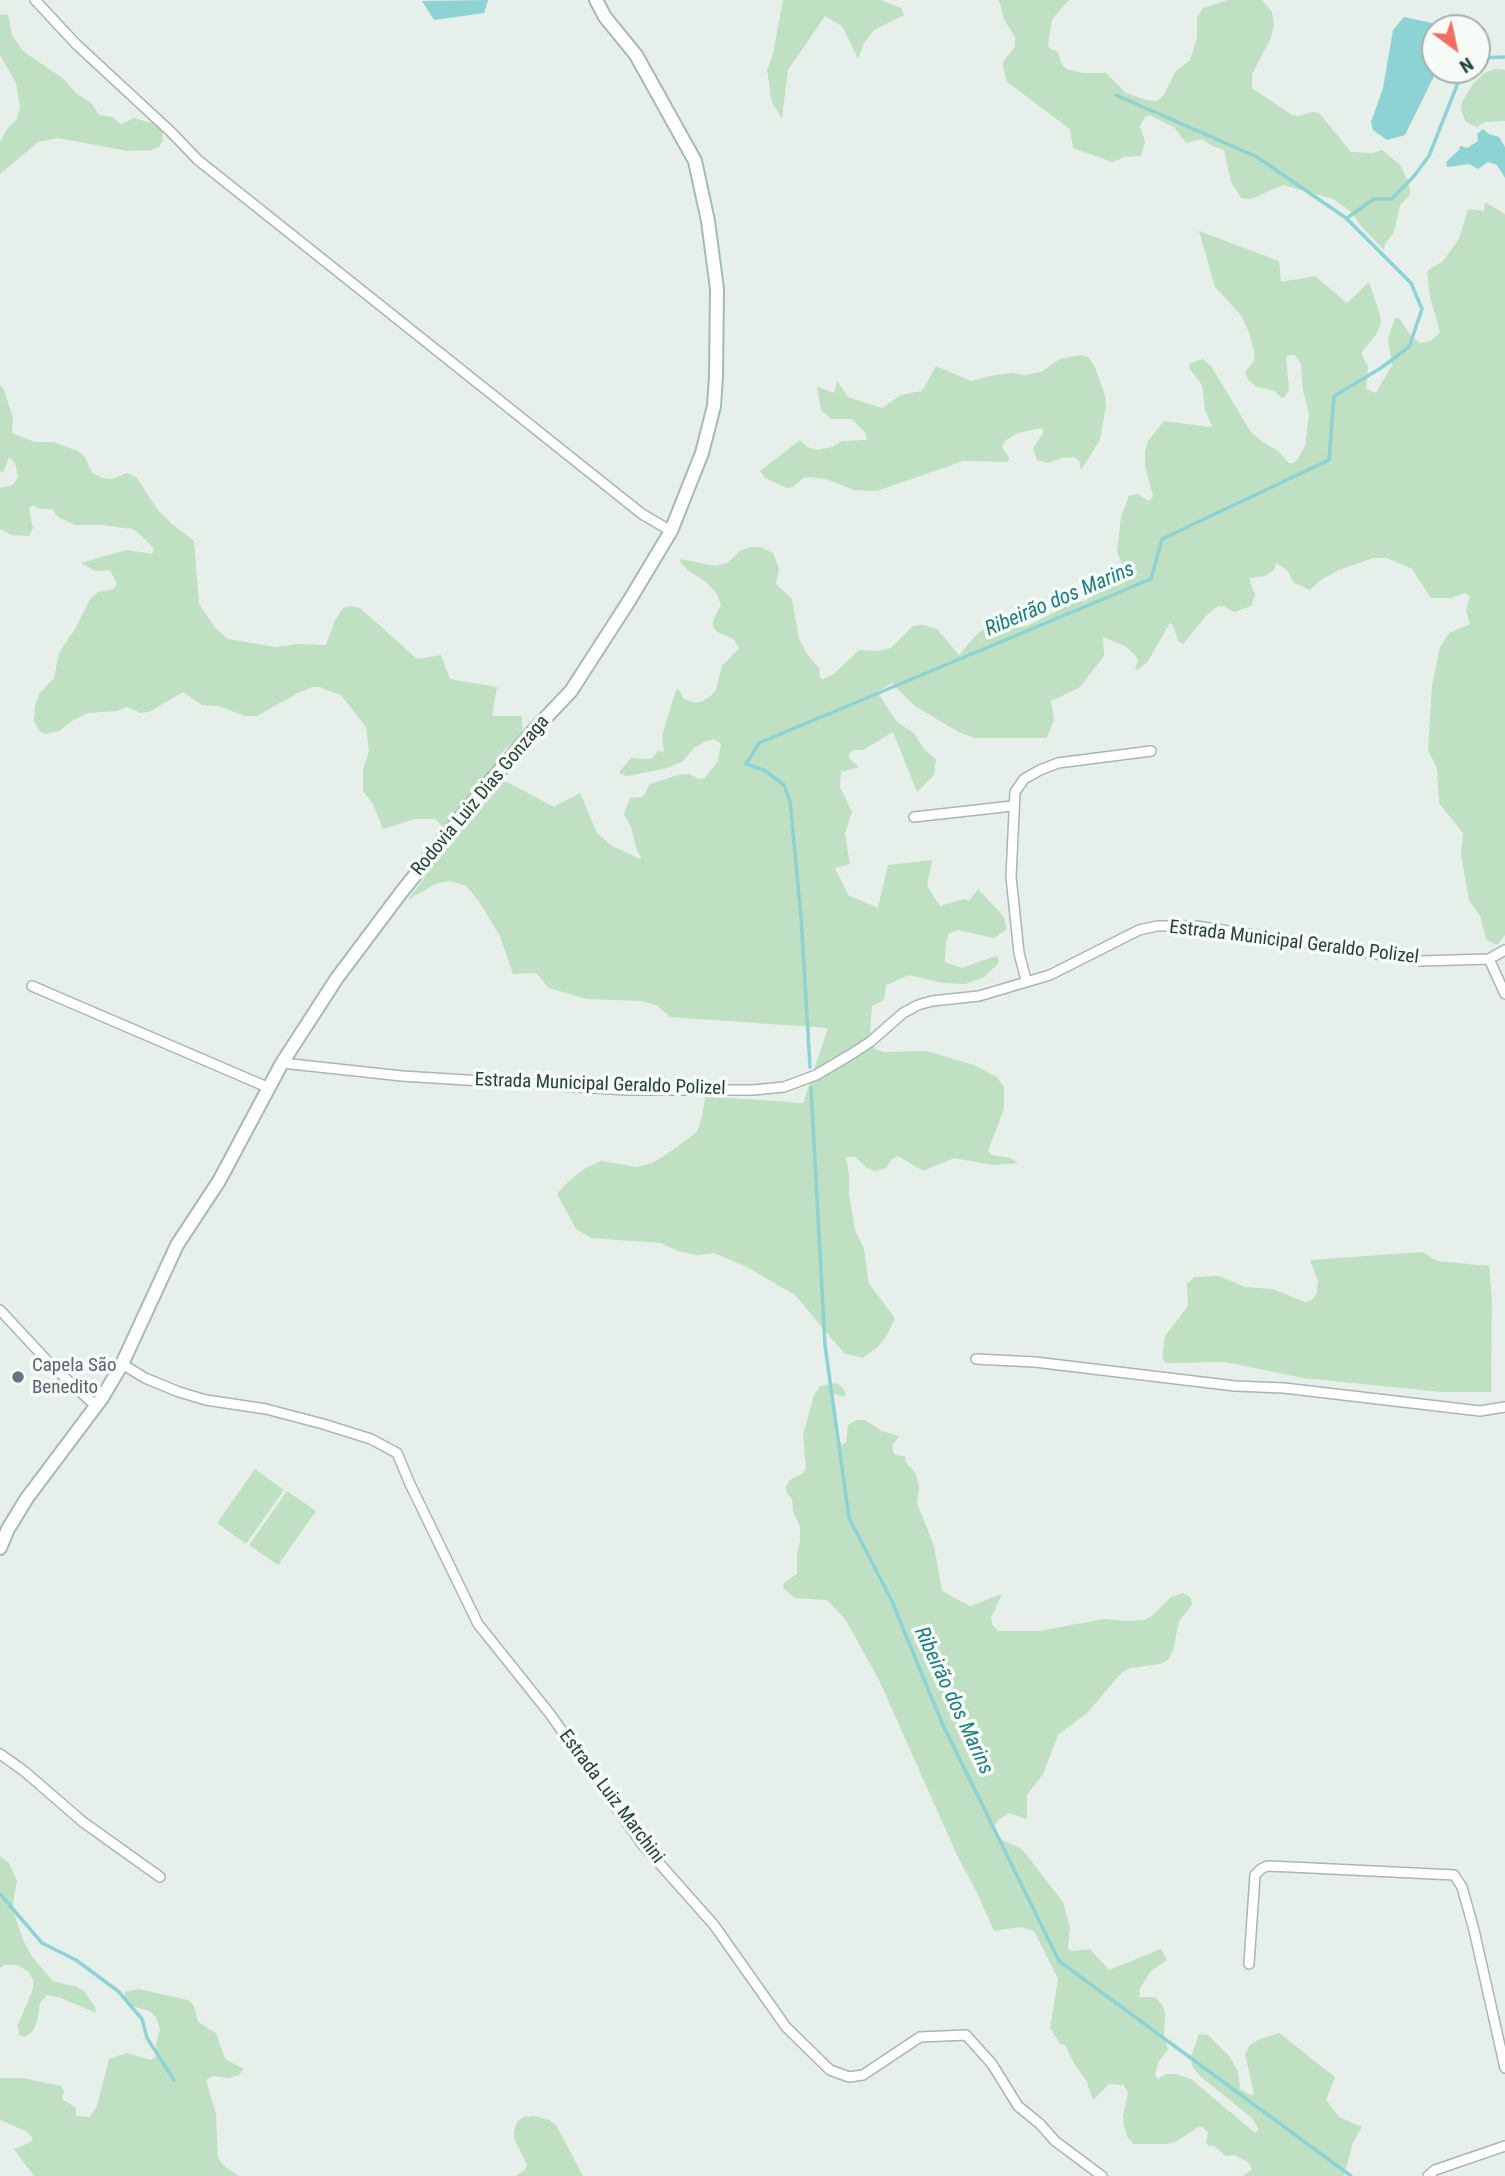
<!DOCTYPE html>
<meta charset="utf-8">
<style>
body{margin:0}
#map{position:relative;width:1505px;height:2176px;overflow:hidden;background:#e6efe9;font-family:"Roboto Condensed",sans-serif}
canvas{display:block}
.north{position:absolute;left:1421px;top:14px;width:70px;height:70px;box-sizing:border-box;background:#f7fbf8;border:2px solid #a3b1aa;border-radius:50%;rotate:147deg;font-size:19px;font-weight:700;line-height:28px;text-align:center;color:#244135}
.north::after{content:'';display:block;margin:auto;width:24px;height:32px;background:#f36e5f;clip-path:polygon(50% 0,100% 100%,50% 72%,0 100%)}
</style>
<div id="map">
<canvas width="1505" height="2176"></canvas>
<div class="north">N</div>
</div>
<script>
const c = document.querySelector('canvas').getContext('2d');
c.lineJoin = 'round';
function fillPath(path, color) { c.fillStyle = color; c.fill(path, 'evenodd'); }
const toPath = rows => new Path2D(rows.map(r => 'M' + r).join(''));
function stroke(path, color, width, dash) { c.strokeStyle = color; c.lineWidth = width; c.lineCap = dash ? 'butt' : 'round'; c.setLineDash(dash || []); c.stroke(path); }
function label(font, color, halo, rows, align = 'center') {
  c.font = font + ' "Roboto Condensed",sans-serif'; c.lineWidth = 7; c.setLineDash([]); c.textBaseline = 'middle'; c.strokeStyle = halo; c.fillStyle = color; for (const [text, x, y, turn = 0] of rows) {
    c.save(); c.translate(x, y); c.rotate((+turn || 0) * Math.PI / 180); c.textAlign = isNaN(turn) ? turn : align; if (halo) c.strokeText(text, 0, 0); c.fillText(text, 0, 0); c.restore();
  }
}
fillPath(toPath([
 [783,0,881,0,901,8,904,15,874,30,864,43,858,59,842,26,825,16,788,70,782,118,772,103,767,70,773,54],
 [999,0,1069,0,1052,19,1048,45,1050,49,1058,52,1062,65,1067,69,1082,73,1106,73,1126,93,1146,100,1157,101,1164,95,1176,71,1190,60,1197,38,1197,17,1203,8,1228,0,1262,0,1272,12,1274,25,1270,40,1252,74,1252,88,1292,115,1299,116,1313,112,1319,113,1351,152,1372,153,1382,150,1400,165,1409,183,1410,195,1400,205,1394,232,1385,244,1384,250,1361,226,1351,212,1333,199,1283,185,1251,199,1241,198,1231,182,1224,150,1212,146,1202,139,1186,143,1174,127,1151,116,1146,116,1140,126,1145,142,1141,156,1125,157,1112,162,1073,148,1070,129,1007,82,1002,63,1015,47,1015,37,1004,19],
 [0,14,8,15,12,35,23,51,64,79,76,93,92,104,99,115,112,117,121,124,134,118,156,124,162,131,163,140,159,147,152,150,127,151,58,138,38,142,0,174,0,142,7,129,17,119,20,107,16,83,0,55],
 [1495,69,1505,70,1505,121,1485,122,1477,127,1466,122,1461,110,1462,102,1473,84,1484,73],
 [1485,202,1505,214,1505,935,1497,945,1486,939,1480,916,1469,900,1461,855,1463,833,1439,803,1437,769,1428,750,1432,686,1440,647,1449,633,1470,624,1466,611,1470,596,1465,593,1451,598,1431,598,1412,569,1387,558,1373,558,1339,570,1322,579,1310,590,1294,583,1287,570,1276,563,1274,570,1265,576,1249,578,1255,595,1251,606,1234,612,1224,606,1218,606,1207,615,1183,644,1178,641,1173,625,1170,623,1148,661,1138,670,1135,669,1138,660,1136,656,1125,646,1103,637,1104,656,1080,687,1051,701,1054,720,1047,738,975,738,959,732,916,707,892,683,877,692,897,722,914,733,923,748,936,759,934,775,917,792,893,732,863,750,854,750,849,754,849,758,859,767,841,772,840,787,852,812,845,834,850,864,835,868,848,895,878,908,888,865,932,860,927,886,940,906,964,899,969,901,978,889,1004,917,1007,929,994,938,957,930,949,933,946,942,945,962,962,968,996,956,999,960,997,965,984,977,965,984,943,983,909,975,886,985,884,1000,872,1006,870,1031,875,1049,884,1052,926,1051,974,1065,997,1077,1004,1087,1004,1109,988,1151,992,1155,1010,1158,1018,1163,993,1165,954,1158,923,1171,898,1156,892,1159,886,1168,875,1171,867,1168,855,1157,846,1157,849,1175,849,1194,855,1230,864,1249,869,1284,895,1318,887,1335,877,1348,862,1358,844,1353,795,1295,747,1267,714,1253,696,1255,678,1251,661,1243,591,1238,576,1229,557,1194,568,1182,584,1169,601,1161,636,1167,652,1163,667,1154,697,1132,702,1116,705,1098,703,1096,803,1103,828,1028,670,1017,658,1006,642,1001,586,999,549,988,536,973,513,974,500,936,478,900,466,886,450,881,435,884,408,900,453,839,456,828,446,830,435,819,414,819,383,829,373,804,363,791,363,769,369,752,366,727,341,695,319,687,312,687,298,693,257,716,245,716,219,706,202,705,183,692,149,712,140,713,127,707,117,711,88,713,72,721,59,731,46,734,40,732,34,721,35,705,40,693,54,678,59,653,75,629,90,599,98,592,113,589,117,584,110,570,95,571,81,563,126,550,152,554,154,549,141,535,132,529,103,525,75,525,58,517,52,509,40,509,32,505,29,509,33,528,29,536,12,535,0,529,0,488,13,485,18,477,15,463,9,457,3,473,0,471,0,385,4,390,13,418,12,433,34,442,53,442,78,451,85,457,92,473,103,478,111,479,127,473,137,478,157,509,172,524,194,541,199,604,216,629,228,639,276,647,299,644,326,645,335,620,343,608,349,606,360,608,417,659,441,655,450,679,497,687,492,716,522,716,522,735,504,750,472,796,475,808,503,780,554,807,580,793,597,833,612,846,638,858,641,858,636,847,631,827,624,814,630,798,643,797,650,784,678,775,689,774,699,779,705,778,718,761,721,744,714,739,704,742,694,748,683,761,668,768,627,776,620,774,620,771,631,758,651,759,658,751,664,752,662,736,676,690,679,690,684,699,692,702,701,702,711,696,716,690,722,666,739,648,734,639,717,632,713,627,713,621,721,605,717,594,706,582,689,571,681,563,680,559,715,566,727,563,740,551,750,547,760,547,773,553,779,568,776,584,792,599,799,639,807,654,819,668,820,678,823,679,835,673,859,650,879,651,891,648,913,626,923,625,937,629,959,655,978,633,988,627,1015,628,1027,626,1075,602,1085,601,1107,585,1125,579,1126,575,1117,552,1121,517,1129,496,1137,494,1149,501,1153,496,1145,466,1145,452,1148,441,1164,421,1208,427,1212,426,1205,410,1202,385,1189,368,1190,363,1203,359,1211,366,1251,432,1263,442,1278,451,1289,463,1293,463,1298,459,1305,446,1309,414,1303,390,1301,364,1295,355,1289,355,1286,357,1289,390,1284,398,1280,397,1275,391,1257,387,1249,381,1245,372,1254,361,1255,355,1249,332,1241,315,1215,287,1199,231,1279,261,1281,282,1315,276,1347,303,1369,282,1380,315,1381,324,1376,335,1361,353,1368,367,1366,389,1376,393,1392,365,1388,339,1395,318,1399,318,1411,336,1420,343,1431,341,1440,332,1430,297,1427,271,1443,261,1459,239,1468,209,1484,211],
 [1081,355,1088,357,1094,365,1105,395,1106,406,1100,440,1081,470,1079,461,1074,457,1063,458,1048,463,1037,460,1033,448,1044,432,1042,428,1018,433,1005,441,1002,447,1009,458,1008,462,963,461,877,491,854,490,826,479,808,477,803,478,793,487,787,488,765,478,760,471,800,440,807,447,818,450,832,447,842,441,867,440,865,432,852,419,831,419,821,410,817,387,834,393,837,381,848,397,882,408,901,395,922,391,936,366,971,381,990,376,1011,373,1025,375,1041,372,1060,359],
 [1422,1252,1437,1261,1489,1266,1492,1300,1491,1392,1442,1392,1303,1378,1225,1362,1166,1363,1162,1358,1165,1336,1188,1306,1187,1284,1194,1277,1219,1276,1245,1287,1273,1289,1305,1302,1312,1300,1317,1293,1318,1281,1310,1260],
 [836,1383,842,1387,846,1394,843,1397,835,1394,831,1399,835,1412,835,1431,842,1445,846,1442,848,1425,856,1420,865,1420,882,1431,899,1436,892,1445,894,1454,906,1457,905,1461,916,1474,919,1487,917,1503,934,1546,942,1591,970,1606,1002,1594,991,1618,992,1624,998,1631,1039,1631,1104,1619,1127,1621,1144,1620,1152,1616,1171,1597,1183,1593,1191,1598,1192,1605,1179,1621,1173,1651,1168,1660,1160,1664,1130,1668,1121,1673,1088,1712,1058,1735,1043,1774,1027,1795,1027,1819,1009,1813,998,1820,993,1828,998,1838,1022,1849,1063,1902,1070,1928,1068,1949,1072,1951,1090,1949,1109,1970,1161,1949,1167,1960,1151,1971,1140,1988,1139,1997,1155,1997,1162,2004,1165,2012,1164,2037,1168,2049,1158,2063,1155,2075,1158,2079,1166,2074,1176,2074,1191,2079,1255,2133,1259,2130,1252,2118,1201,2077,1192,2066,1191,2056,1199,2034,1208,2035,1229,2056,1238,2071,1240,2089,1252,2096,1254,2093,1245,2054,1250,2045,1258,2040,1279,2033,1335,2077,1326,2100,1339,2117,1362,2127,1353,2142,1344,2176,1243,2176,1252,2169,1248,2162,1234,2155,1226,2156,1214,2146,1209,2146,1206,2142,1208,2132,1203,2127,1198,2127,1177,2141,1167,2144,1134,2144,1128,2138,1124,2126,1123,2115,1128,2093,1124,2085,1109,2084,1093,2100,1087,2082,1074,2063,1065,2045,1060,2044,1050,2028,1058,1979,1034,1931,1020,1927,994,1931,977,1893,957,1855,879,1680,845,1619,827,1600,795,1598,783,1588,784,1583,797,1574,797,1552,800,1542,800,1527,793,1511,792,1499,787,1493,786,1486,790,1480,803,1473,806,1469,803,1435,814,1395,820,1386],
 [255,1469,284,1490,246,1544,217,1523],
 [287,1491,316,1511,278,1565,249,1545],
 [0,1856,9,1863,17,1881,13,1903,14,1913,23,1940,33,1958,53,1981,77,1987,84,1991,95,2007,96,2013,61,1998,47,1995,40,2003,37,2022,32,2032,25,2037,19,2035,18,2025,33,1989,33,1980,29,1972,18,1965,4,1965,0,1968],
 [138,1989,188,2000,194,2006,198,2022,216,2033,225,2059,244,2069,239,2075,228,2078,213,2076,206,2080,216,2114,218,2158,224,2166,239,2176,34,2176,14,2149,31,2142,33,2138,26,2131,0,2120,0,2078,23,2078,61,2086,64,2091,62,2099,76,2108,76,2116,90,2117,97,2106,109,2059,127,2053,151,2060,157,2056,156,2044,160,2029,156,2017,149,2011,132,2006,125,1997,125,1992],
 [534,2116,549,2120,556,2125,583,2176,516,2176,525,2170,527,2164,514,2139,514,2131,517,2122,524,2117]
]), '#bfe0c3');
fillPath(toPath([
 [488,0,484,13,434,20,422,1],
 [1404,17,1437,24,1440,28,1435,28,1435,70,1437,70,1405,135,1387,140,1373,130,1371,122,1383,88,1393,30],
 [1483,129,1489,134,1499,137,1505,147,1505,178,1497,165,1488,162,1478,169,1469,164,1447,167,1446,162,1459,150,1460,146,1467,148,1478,141,1477,134]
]), '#8ed3d3');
stroke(toPath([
 [1477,58,1505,57],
 [1347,218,1374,199,1392,199,1414,176,1429,156,1463,70],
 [810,1067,801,917,790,801,784,785,764,770,746,764,759,743,1151,579,1162,539,1329,460,1334,396,1381,368,1409,347,1422,309,1411,283,1346,218,1257,157,1116,95],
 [811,1088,825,1345,849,1518,891,1599,942,1723,1059,1961,1351,2176],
 [0,1894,42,1943,76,1960,118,1991,142,2019,147,2038,174,2080]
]), '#8ed3d3', 3.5);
const street = toPath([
 [35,0,76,44,171,132,198,160,642,514,671,531],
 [914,817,1012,806],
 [1489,959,1505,994],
 [1026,980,1019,953,1011,877,1015,792,1024,779,1040,770,1058,763,1151,751],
 [32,986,267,1087],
 [282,1063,402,1076,627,1090,753,1090,784,1087,816,1075,850,1055,870,1042,903,1013,918,1005,932,1001,979,996,1050,975,1139,930,1157,926,1196,926,1421,961,1489,959,1505,950],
 [0,1310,53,1367,96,1406],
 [976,1359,1035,1362,1235,1386,1284,1388,1480,1411,1505,1407],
 [122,1364,145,1378,179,1392,206,1400,266,1409,323,1424,371,1439,397,1453,410,1484,478,1624,550,1714,642,1844,714,1925,786,2027,830,2070,849,2077,863,2075,920,2037,966,2035,992,2064,1018,2106,1040,2124,1055,2141,1102,2176],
 [0,1754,24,1771,83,1822,160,1877],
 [1249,1964,1255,1875,1261,1869,1267,1866,1291,1867,1454,1875,1462,1887,1474,1930,1505,2068],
 [1428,2176,1435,2170,1505,2146]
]);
const secondary = toPath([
 [0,1548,8,1529,27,1498,102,1398,122,1364,177,1245,219,1181,282,1063,337,978,400,894,478,796,535,729,571,691,629,601,671,531,702,453,714,406,716,376,717,289,708,221,695,161,636,55,605,17,596,0]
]);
stroke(street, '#a8b7af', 12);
stroke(secondary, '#a4bbaf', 16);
stroke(street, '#fff', 9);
stroke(secondary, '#fff', 12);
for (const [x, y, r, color] of [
 [18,1377,7,"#6b7280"]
]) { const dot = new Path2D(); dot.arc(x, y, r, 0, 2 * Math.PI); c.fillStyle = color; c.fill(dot); stroke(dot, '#f7fbf8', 2.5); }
label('19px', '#244135', '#f7fbf8', [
 ["Rodovia Luiz Dias Gonzaga",481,796,-50],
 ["Estrada Municipal Geraldo Polizel",1294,943,7],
 ["Estrada Municipal Geraldo Polizel",600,1085,2],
 ["Estrada Luiz Marchini",611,1797,53]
]);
label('19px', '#5b616d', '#f7fbf8', [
 ["Capela São",32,1366],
 ["Benedito",32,1388]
], 'left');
label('italic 21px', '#1c7d7f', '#f7fbf8', [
 ["Ribeirão dos Marins",1060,600,-23],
 ["Ribeirão dos Marins",953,1701,65]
]);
</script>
